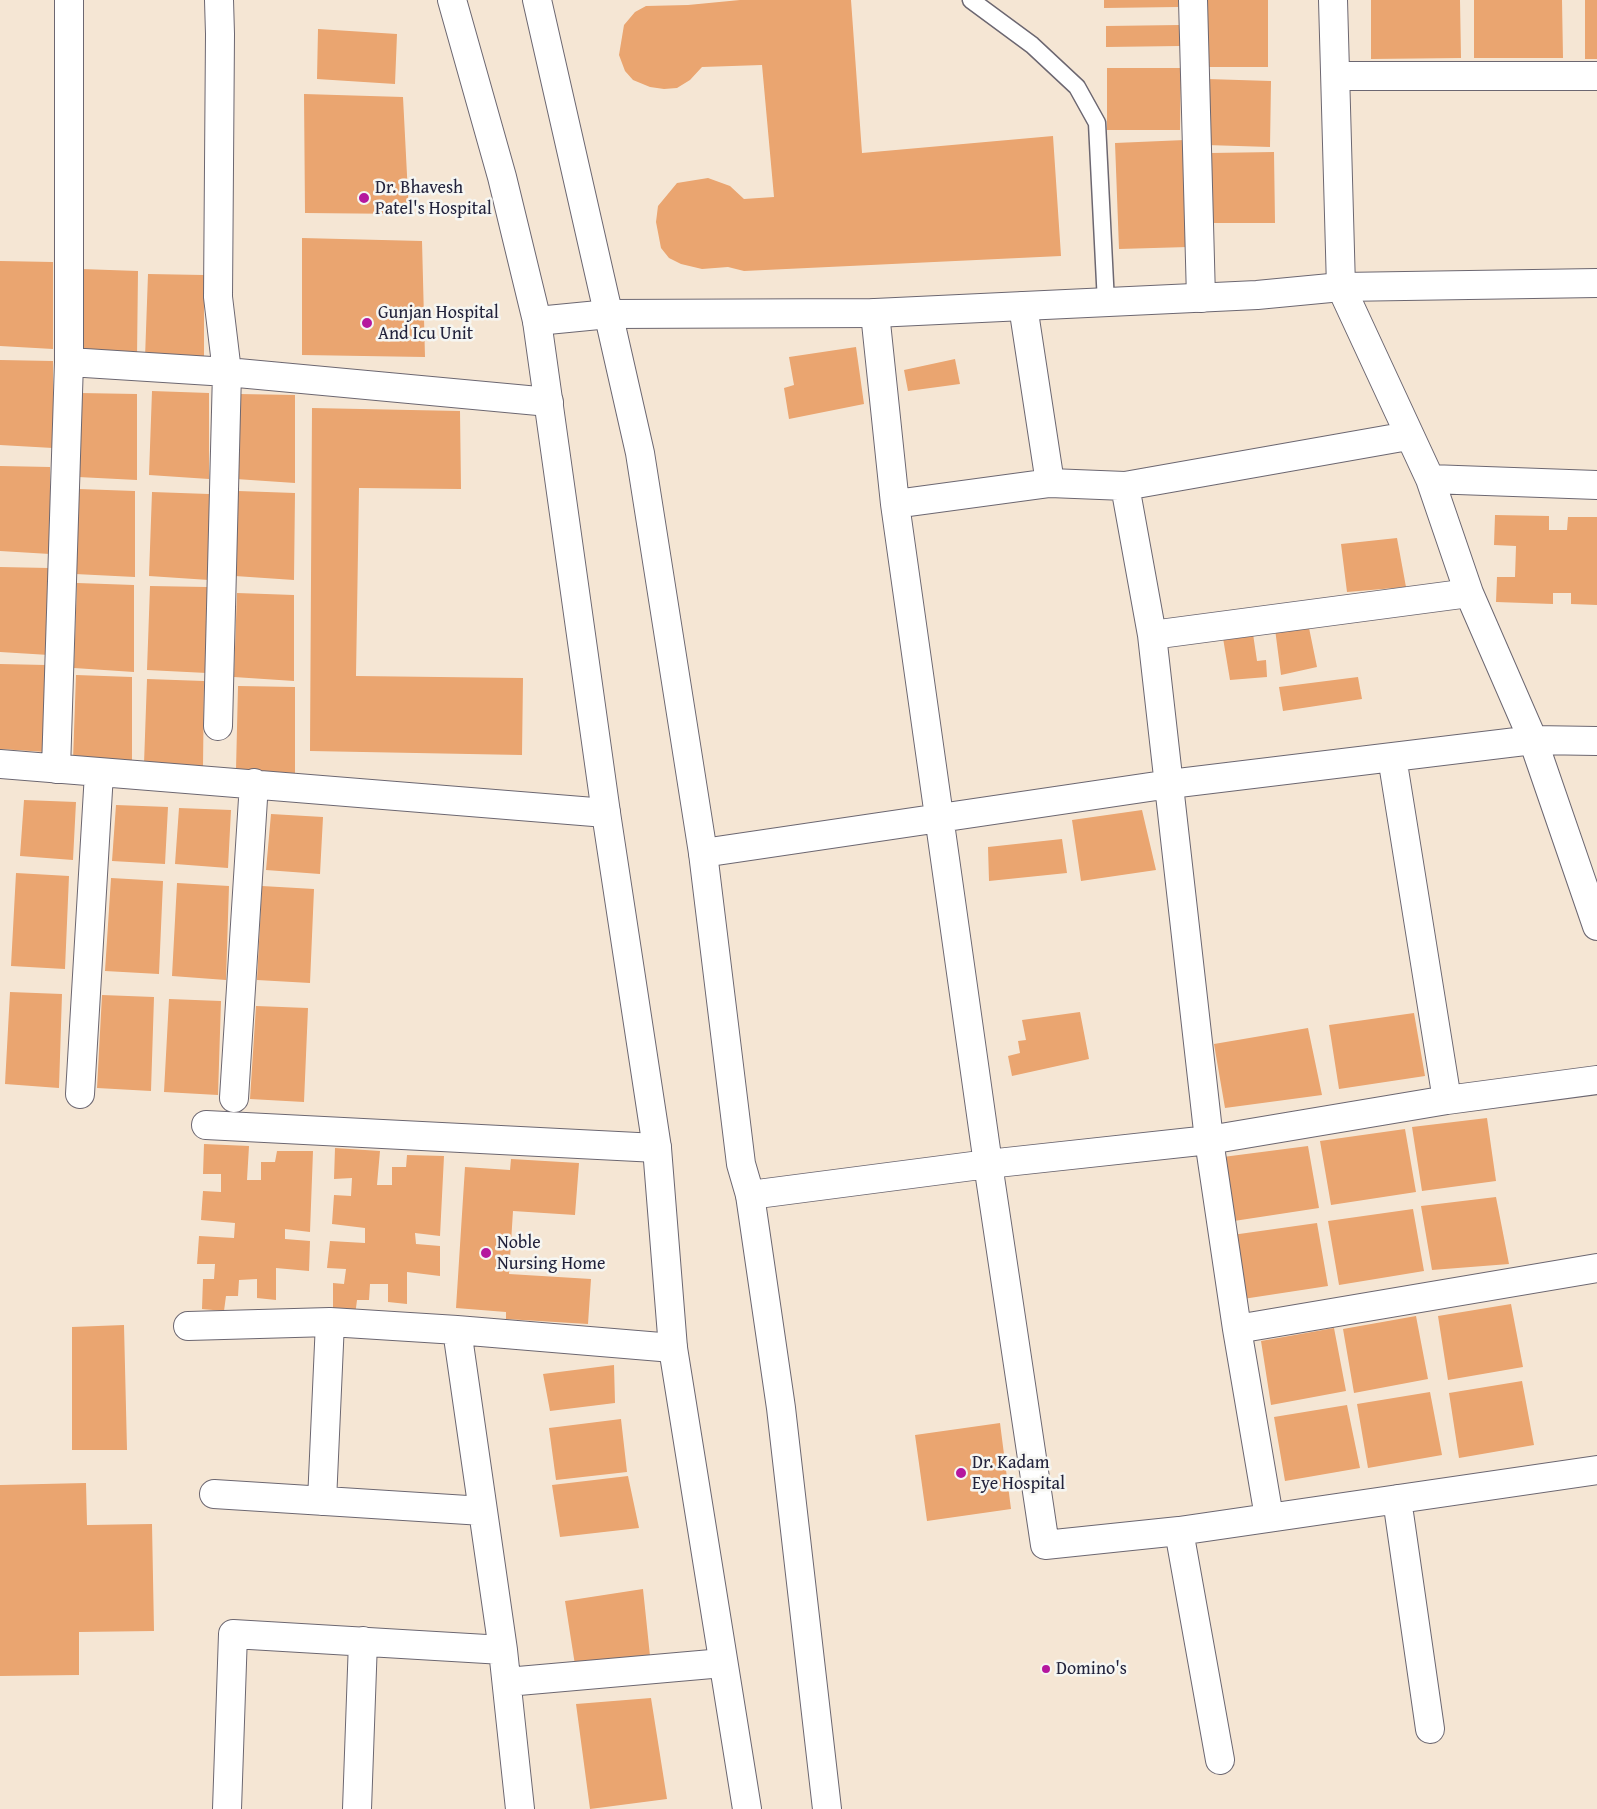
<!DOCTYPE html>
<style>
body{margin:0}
canvas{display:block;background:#f5e6d4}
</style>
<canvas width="1597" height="1809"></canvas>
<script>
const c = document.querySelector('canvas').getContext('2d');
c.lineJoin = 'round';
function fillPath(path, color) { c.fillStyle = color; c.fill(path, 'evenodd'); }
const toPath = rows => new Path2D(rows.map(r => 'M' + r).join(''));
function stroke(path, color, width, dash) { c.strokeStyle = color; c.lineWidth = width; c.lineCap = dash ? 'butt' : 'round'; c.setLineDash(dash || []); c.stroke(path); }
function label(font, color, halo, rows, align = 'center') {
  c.font = font + ' "Gentium Book Plus",serif'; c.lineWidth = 5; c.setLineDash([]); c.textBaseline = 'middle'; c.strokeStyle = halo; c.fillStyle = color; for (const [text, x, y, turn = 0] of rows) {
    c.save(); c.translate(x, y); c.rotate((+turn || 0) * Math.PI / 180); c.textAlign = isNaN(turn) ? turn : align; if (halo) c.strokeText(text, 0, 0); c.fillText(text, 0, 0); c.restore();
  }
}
fillPath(toPath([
 [740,0,851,0,862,153,1053,136,1061,256,744,271,728,267,702,269,681,264,669,258,661,248,656,222,658,206,677,183,708,178,730,186,744,199,774,197,762,65,702,67,690,80,677,88,664,89,650,87,633,80,625,71,619,55,624,25,635,12,646,6,688,5],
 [1104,0,1178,0,1178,7,1104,8],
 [1202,0,1268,0,1268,67,1202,67],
 [1371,0,1460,0,1461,58,1371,59],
 [1474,0,1562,0,1563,58,1474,58],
 [1585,0,1597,0,1597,59,1585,59],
 [1180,25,1180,46,1106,47,1106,26],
 [318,29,397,34,395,84,317,79],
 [1107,68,1181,68,1180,130,1107,130],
 [1207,79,1271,81,1270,147,1206,145],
 [304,94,403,97,409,214,305,213],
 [1185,140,1188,247,1119,249,1115,143],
 [1274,152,1275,223,1210,223,1210,153],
 [302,238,422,241,425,357,302,355],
 [0,261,53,262,53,349,0,346],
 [81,269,138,271,137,358,78,354],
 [148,274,204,275,204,362,145,358],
 [856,347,864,404,789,419,784,388,794,385,789,357],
 [955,359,960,384,908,391,904,370],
 [0,360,53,361,53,448,0,445],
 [152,391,209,393,209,479,149,475],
 [80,393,137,394,137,480,78,477],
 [239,394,295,395,295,483,236,479],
 [312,408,460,411,461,489,359,488,356,676,523,678,522,755,310,751],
 [0,466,50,467,50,554,0,551],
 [78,489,135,491,135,577,75,574],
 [238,491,295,493,294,580,235,576],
 [152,492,209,494,209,580,149,576],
 [1495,515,1549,516,1549,530,1567,530,1568,517,1597,517,1597,605,1571,604,1571,593,1553,593,1553,604,1496,602,1497,577,1515,577,1516,546,1494,545],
 [1397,538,1406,587,1347,592,1341,544],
 [0,567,49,568,49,655,0,652],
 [77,583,134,585,134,672,74,668],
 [150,586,207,587,207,673,147,670],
 [237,593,294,595,294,681,234,677],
 [1307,618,1317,667,1281,675,1275,629],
 [1252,627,1257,661,1266,660,1267,677,1230,680,1222,632],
 [0,664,46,665,46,752,0,749],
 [76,675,132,677,132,764,73,760],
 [1358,677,1362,699,1283,711,1279,687],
 [147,679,204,681,203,767,144,764],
 [238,686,295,687,295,773,236,770],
 [24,800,76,802,73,860,20,856],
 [116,805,168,807,165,864,112,861],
 [179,808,231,810,228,868,175,864],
 [1142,810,1156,870,1081,881,1072,820],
 [271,814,323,817,320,874,266,870],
 [1062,839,1067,873,989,881,988,847],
 [16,873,69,876,65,969,11,966],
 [111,878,163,881,159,974,105,971],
 [177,883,229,886,226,980,172,976],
 [262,886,314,889,310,983,257,980],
 [10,992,62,994,59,1088,5,1084],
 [102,995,154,997,151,1091,97,1088],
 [169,999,221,1001,218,1095,164,1092],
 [256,1006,308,1008,304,1102,250,1099],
 [1080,1012,1089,1059,1012,1076,1008,1056,1020,1053,1018,1041,1026,1040,1022,1020],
 [1414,1013,1425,1076,1339,1089,1329,1025],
 [1308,1028,1322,1095,1225,1108,1214,1044],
 [1487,1118,1496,1181,1422,1191,1412,1127],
 [1405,1129,1416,1192,1331,1205,1320,1141],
 [204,1144,249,1146,247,1180,261,1180,261,1162,275,1162,277,1151,313,1151,310,1232,285,1229,285,1239,310,1241,309,1271,276,1268,276,1300,257,1298,257,1279,239,1280,238,1296,226,1296,224,1311,202,1309,203,1279,214,1279,215,1264,197,1264,199,1236,234,1238,235,1223,201,1220,203,1191,221,1192,221,1174,203,1174],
 [1308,1146,1319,1208,1234,1221,1223,1157],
 [335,1148,380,1151,377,1185,392,1185,392,1167,406,1167,407,1155,444,1156,440,1236,415,1233,416,1244,440,1246,440,1276,407,1272,407,1304,388,1302,388,1284,370,1284,369,1300,357,1300,355,1316,333,1314,333,1283,344,1284,346,1269,327,1268,330,1241,365,1243,365,1228,332,1224,334,1195,351,1196,352,1178,334,1179],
 [511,1159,579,1163,575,1215,513,1211,509,1274,591,1279,588,1324,506,1319,506,1312,456,1308,465,1167,510,1170],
 [1496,1197,1509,1264,1432,1270,1421,1206],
 [1413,1209,1424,1271,1339,1285,1328,1221],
 [1317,1223,1328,1286,1243,1299,1232,1235],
 [1511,1304,1523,1367,1448,1380,1438,1316],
 [1416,1316,1428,1379,1354,1393,1343,1329],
 [124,1325,127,1450,72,1450,72,1327],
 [1334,1328,1346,1391,1271,1405,1261,1341],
 [614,1365,615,1403,550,1411,543,1374],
 [1522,1381,1534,1445,1459,1458,1449,1393],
 [1430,1392,1442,1455,1368,1468,1357,1404],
 [1347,1405,1360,1468,1285,1481,1274,1417],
 [621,1419,627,1472,556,1480,549,1428],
 [1000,1423,1011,1509,927,1521,915,1435],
 [628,1476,639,1528,560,1537,552,1485],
 [86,1483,87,1525,152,1524,154,1631,79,1632,79,1675,0,1676,0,1485],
 [643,1589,650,1656,575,1665,565,1601],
 [651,1698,667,1799,590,1809,576,1704]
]), '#eaa570');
const lane = toPath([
 [971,0,1032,45,1077,87,1097,123,1106,303]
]);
const street = toPath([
 [1193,0,1201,298],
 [1333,0,1341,287,1430,479,1469,593,1533,740,1597,926],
 [1336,76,1597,76],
 [1023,306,1050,483],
 [875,313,895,504,988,1164,1045,1545,1179,1531,1597,1470],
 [69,362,227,372,549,402],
 [1430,479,1597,485],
 [1125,486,1152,635,1209,1140,1237,1329,1269,1517],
 [895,504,1050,483,1125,486,1408,436],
 [1152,635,1469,593],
 [218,726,227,372,218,297,220,34,219,0],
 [1392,757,1447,1100],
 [0,764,606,813],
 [56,769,69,362,69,0],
 [703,853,1170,784,1533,740,1597,741],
 [80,1094,99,773],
 [234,1098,254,783],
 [206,1125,657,1148],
 [750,1195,988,1164,1209,1140,1447,1100,1597,1080],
 [188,1326,330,1322,457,1330,673,1348],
 [1237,1329,1597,1268],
 [457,1330,503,1650,520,1809],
 [214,1494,483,1511],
 [1397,1499,1430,1729],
 [322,1501,330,1322],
 [1179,1531,1220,1760],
 [507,1682,723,1663],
 [227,1809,233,1634,503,1650],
 [357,1809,363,1641]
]);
const secondary = toPath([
 [537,321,609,314,875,313,1257,295,1341,287,1597,283]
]);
const highway = toPath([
 [452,0,502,177,537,321,606,813,657,1148,673,1348,747,1809],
 [537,0,640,453,703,853,741,1164,750,1195,781,1408,827,1809]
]);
stroke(lane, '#6c6771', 19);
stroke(street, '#6c6771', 30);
stroke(secondary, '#6c6771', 30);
stroke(highway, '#6c6771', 30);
stroke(lane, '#fff', 16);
stroke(street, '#fff', 28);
stroke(secondary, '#fff', 28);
stroke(highway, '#fff', 28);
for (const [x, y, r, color] of [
 [364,198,6,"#b5179e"],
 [367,323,6,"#b5179e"],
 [486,1253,6,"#b5179e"],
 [961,1473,6,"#b5179e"],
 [1046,1669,5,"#b5179e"]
]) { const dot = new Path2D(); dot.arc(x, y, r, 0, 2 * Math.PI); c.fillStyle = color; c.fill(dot); stroke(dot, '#f6f6f2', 2); }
label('18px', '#22223b', '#f6f6f2', [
 ["Dr. Bhavesh",375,188],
 ["Patel's Hospital",375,209],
 ["Gunjan Hospital",378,313],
 ["And Icu Unit",378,334],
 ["Noble",497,1243],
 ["Nursing Home",497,1264],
 ["Dr. Kadam",972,1463],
 ["Eye Hospital",972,1484],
 ["Domino's",1056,1669]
], 'left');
</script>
